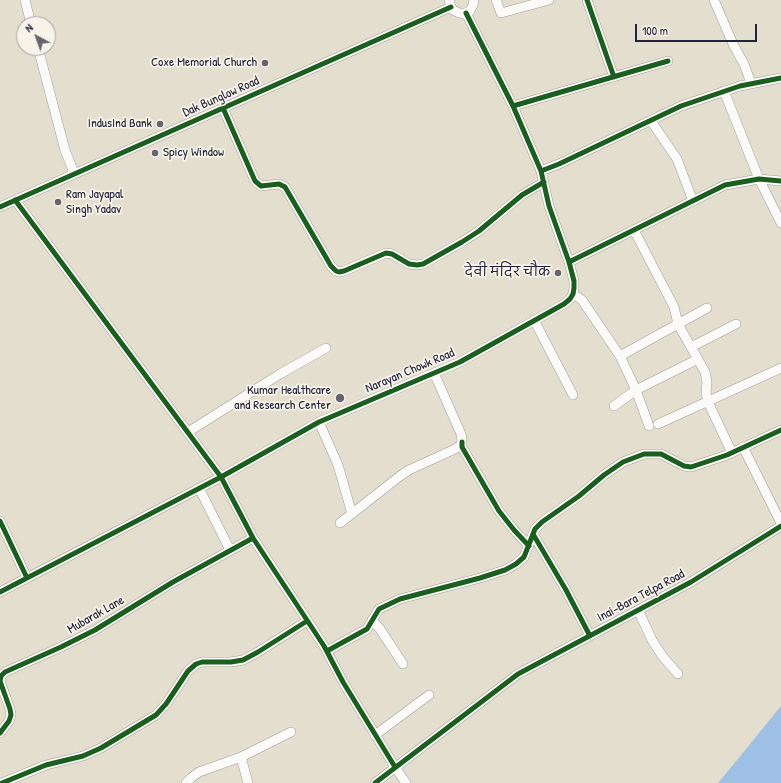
<!DOCTYPE html>
<meta charset="utf-8">
<style>
body{margin:0}
#map{position:relative;width:781px;height:783px;overflow:hidden;background:#e4dece;font-family:"Patrick Hand",sans-serif}
canvas{display:block}
.north{position:absolute;left:16px;top:16px;width:40px;height:40px;box-sizing:border-box;background:#f7f3e8;border:1px solid #a29fa3;border-radius:50%;rotate:319deg;font-size:11px;font-weight:700;line-height:16px;text-align:center;color:#22223b}
.north::after{content:'';display:block;margin:auto;width:14px;height:18px;background:#66646e;clip-path:polygon(50% 0,100% 100%,50% 72%,0 100%)}
.scale{position:absolute;left:635px;top:24px;width:122px;height:18px;box-sizing:border-box;border:2px solid #22223b;border-top:0;padding-left:5px;font-size:12px;line-height:14px;white-space:nowrap;color:#22223b;-webkit-text-stroke:3px #f7f3e8;paint-order:stroke}
</style>
<div id="map">
<canvas width="781" height="783"></canvas>
<div class="north">N</div>
<div class="scale">100 m</div>
</div>
<script>
const c = document.querySelector('canvas').getContext('2d');
c.lineJoin = 'round';
function fillPath(path, color) { c.fillStyle = color; c.fill(path, 'evenodd'); }
const toPath = rows => new Path2D(rows.map(r => 'M' + r).join(''));
function stroke(path, color, width, dash) { c.strokeStyle = color; c.lineWidth = width; c.lineCap = dash ? 'butt' : 'round'; c.setLineDash(dash || []); c.stroke(path); }
function label(font, color, halo, rows, align = 'center') {
  c.font = font + ' "Patrick Hand","Playpen Sans Deva",sans-serif'; c.lineWidth = 3.5; c.setLineDash([]); c.textBaseline = 'middle'; c.strokeStyle = halo; c.fillStyle = color; for (const [text, x, y, turn = 0] of rows) {
    c.save(); c.translate(x, y); c.rotate((+turn || 0) * Math.PI / 180); c.textAlign = isNaN(turn) ? turn : align; if (halo) c.strokeText(text, 0, 0); c.fillText(text, 0, 0); c.restore();
  }
}
fillPath(toPath([
 [781,706,781,783,718,783,737,760]
]), '#9ec0e4');
const minor = toPath([
 [25,0,31,24],
 [449,0,451,7,453,10,459,13,463,14,470,11,473,5,474,0],
 [496,0,501,13,549,0],
 [587,0,614,77],
 [714,0,733,44,744,64,751,83],
 [38,48,65,150,74,173],
 [724,91,759,179,781,223],
 [513,106,668,61],
 [223,108,255,181,261,186,279,184,285,187,331,266,336,271,339,272,344,271,386,253,392,254,409,264,417,265,423,264,462,242,479,231,522,195,544,182],
 [651,121,677,159,693,201],
 [541,171,559,164,681,106,740,86,781,78],
 [15,200,221,477,253,538,324,646,343,682,395,767,406,783],
 [0,207,451,7],
 [634,230,674,307,678,324,705,372,707,382,706,393,708,402,732,453],
 [569,262,725,185,759,179,781,181],
 [573,294,582,300,620,356,636,390,649,426],
 [534,320,573,395],
 [691,347,736,324],
 [620,356,707,308],
 [614,406,636,390,698,359],
 [319,422,338,465,352,514],
 [658,424,781,368],
 [188,432,280,374,326,348],
 [462,442,462,447,499,511,514,530,529,546],
 [743,447,781,523],
 [199,488,230,550],
 [0,521,27,578],
 [340,523,400,476,409,470,455,449,461,445,462,440,461,434,434,373],
 [533,534,566,590,590,636],
 [0,592,221,477,319,422,460,362,564,304,570,299,573,294,574,288,574,281,569,262,549,206,541,171,513,106,466,13],
 [638,610,652,640,663,657,678,674],
 [372,620,380,629,403,664],
 [327,651,367,629,379,609,400,599,480,578,505,570,516,564,524,557,535,529,542,522,579,496,604,475,623,462,644,454,661,454,684,466,691,467,727,455,781,430],
 [0,733,9,721,11,715,10,709,0,681,1,676,5,672,61,647,95,630,173,582,253,538],
 [375,735,429,695],
 [241,757,248,783],
 [2,783,46,765,83,756,101,748,156,715,166,704,188,671,196,664,202,662,231,662,243,660,258,652,307,621],
 [186,783,191,778,199,772,241,757,291,732],
 [375,783,518,674,691,582,781,526]
]);
stroke(minor, '#a09d96', 10);
stroke(minor, '#fbfaf8', 9);
stroke(toPath([
 [587,0,614,77],
 [513,106,668,61],
 [223,108,255,181,261,186,279,184,285,187,331,266,336,271,339,272,344,271,386,253,392,254,409,264,417,265,423,264,462,242,479,231,522,195,544,182],
 [541,171,559,164,681,106,740,86,781,78],
 [15,200,221,477,253,538,324,646,343,682,395,767],
 [0,207,451,7],
 [569,262,725,185,759,179,781,181],
 [462,442,462,447,499,511,514,530,529,546],
 [0,521,27,578],
 [533,534,566,590,590,636],
 [0,592,221,477,319,422,460,362,564,304,570,299,573,294,574,288,574,281,569,262,549,206,541,171,513,106,466,13],
 [327,651,367,629,379,609,400,599,480,578,505,570,516,564,524,557,535,529,542,522,579,496,604,475,623,462,644,454,661,454,684,466,691,467,727,455,781,430],
 [0,733,9,721,11,715,10,709,0,681,1,676,5,672,61,647,95,630,173,582,253,538],
 [2,783,46,765,83,756,101,748,156,715,166,704,188,671,196,664,202,662,231,662,243,660,258,652,307,621],
 [375,783,518,674,691,582,781,526]
]), '#1b5e20', 5);
for (const [x, y, r, color] of [
 [265,63,4,"#66646e"],
 [160,124,4,"#66646e"],
 [155,153,4,"#66646e"],
 [58,202,4,"#66646e"],
 [558,273,4,"#66646e"],
 [340,398,5,"#66646e"]
]) { const dot = new Path2D(); dot.arc(x, y, r, 0, 2 * Math.PI); c.fillStyle = color; c.fill(dot); stroke(dot, '#f7f3e8', 1.5); }
label('13px', '#22223b', '#f7f3e8', [
 ["Coxe Memorial Church",257,63],
 ["IndusInd Bank",152,124],
 ["Spicy Window",163,153,"left"],
 ["Ram Jayapal",66,195,"left"],
 ["Singh Yadav",66,210,"left"],
 ["देवी मंदिर चौक",550,273],
 ["Kumar Healthcare",331,391],
 ["and Research Center",331,406]
], 'right');
label('13px', '#22223b', '#f7f3e8', [
 ["Dak Bunglow Road",221,97,-24],
 ["Narayan Chowk Road",410,371,-23],
 ["Inai-Bara Telpa Road",641,596,-28],
 ["Mubarak Lane",96,615,-30]
]);
</script>
